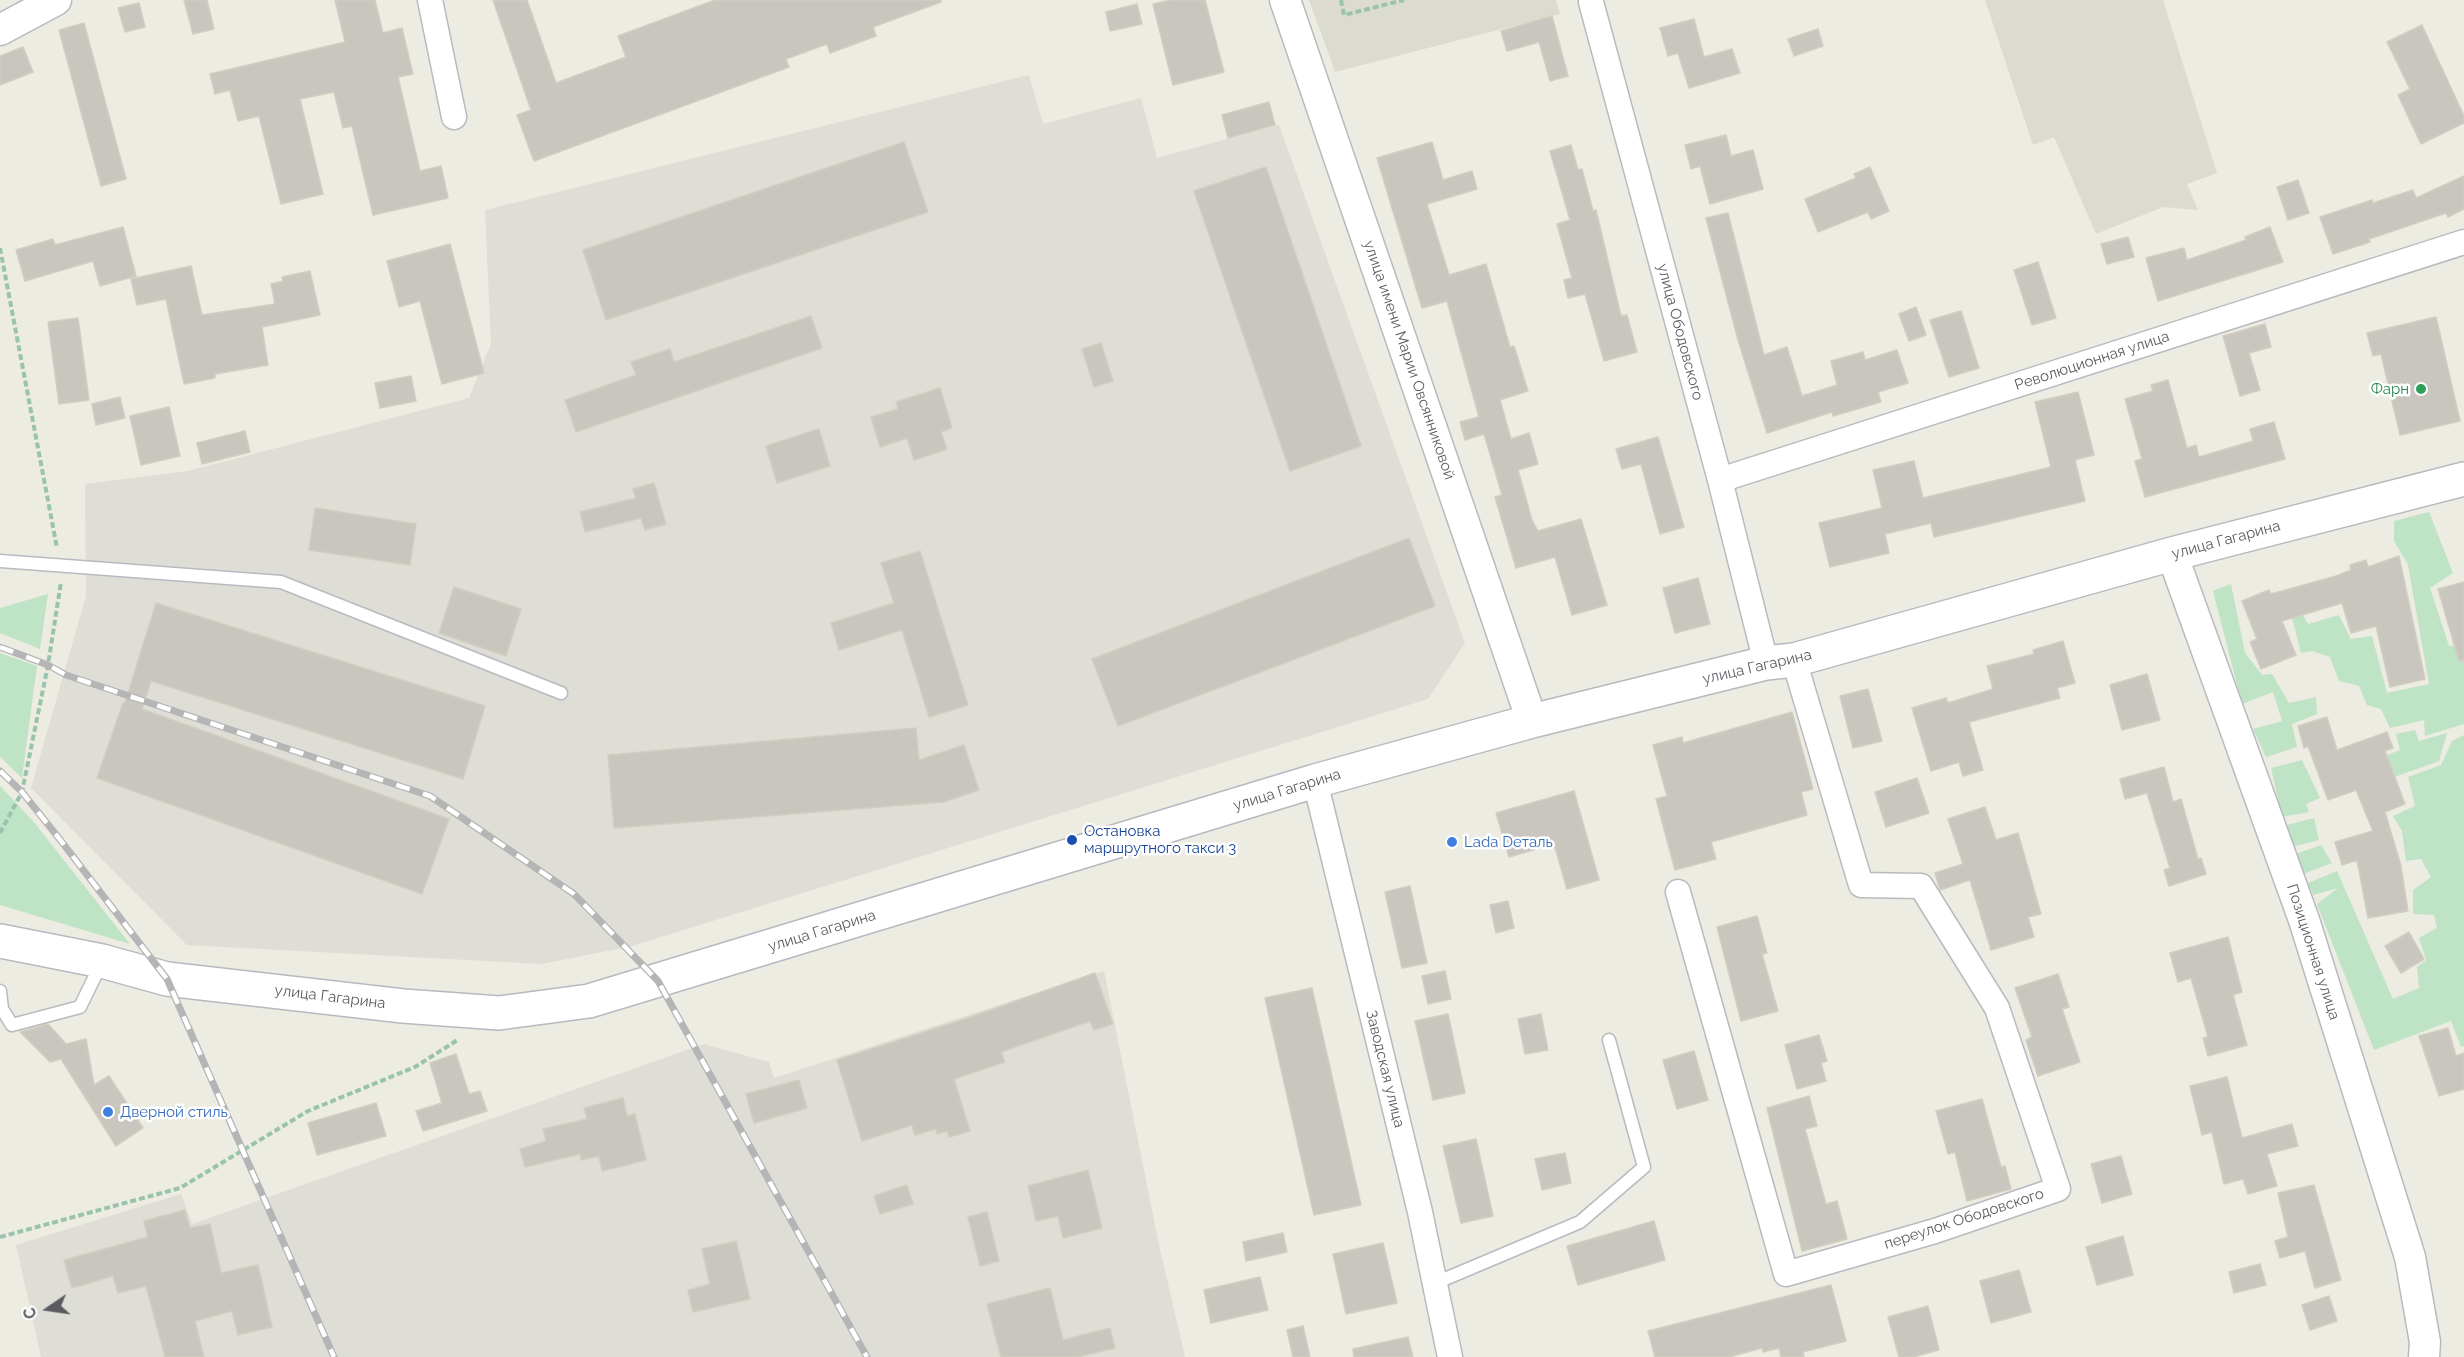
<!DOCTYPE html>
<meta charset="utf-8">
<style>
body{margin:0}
#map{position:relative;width:2464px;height:1357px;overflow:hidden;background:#ecece2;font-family:Raleway,sans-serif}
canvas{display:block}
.north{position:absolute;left:18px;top:1279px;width:60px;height:60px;-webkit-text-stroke:4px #fff;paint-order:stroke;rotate:257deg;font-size:16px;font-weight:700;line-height:24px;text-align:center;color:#5a5c62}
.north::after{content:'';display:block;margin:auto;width:21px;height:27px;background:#5a5c62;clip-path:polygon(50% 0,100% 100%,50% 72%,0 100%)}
</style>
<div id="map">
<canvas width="2464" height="1357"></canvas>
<div class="north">С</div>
</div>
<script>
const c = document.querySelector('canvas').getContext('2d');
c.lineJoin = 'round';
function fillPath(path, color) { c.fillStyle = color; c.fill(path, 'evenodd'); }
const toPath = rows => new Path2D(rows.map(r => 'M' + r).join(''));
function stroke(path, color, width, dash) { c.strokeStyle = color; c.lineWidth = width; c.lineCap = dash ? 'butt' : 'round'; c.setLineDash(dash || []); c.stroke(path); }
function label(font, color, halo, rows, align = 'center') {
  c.font = font + ' Raleway,sans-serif'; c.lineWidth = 5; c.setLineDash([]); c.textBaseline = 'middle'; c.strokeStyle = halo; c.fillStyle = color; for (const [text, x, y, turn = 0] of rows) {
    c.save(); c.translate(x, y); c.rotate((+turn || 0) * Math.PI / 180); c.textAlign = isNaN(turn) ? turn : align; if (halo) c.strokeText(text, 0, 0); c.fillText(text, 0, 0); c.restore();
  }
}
fillPath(toPath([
 [1029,75,1043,124,1141,98,1157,158,1279,125,1465,643,1428,699,632,946,542,964,187,945,31,788,86,596,85,484,188,471,469,398,491,344,485,210],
 [1104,971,1159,1245,1185,1357,41,1357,16,1245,181,1194,192,1224,704,1044,769,1062,774,1078]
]), '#deddd6');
fillPath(toPath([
 [1309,0,1556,0,1560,14,1335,72],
 [1985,0,2163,0,2217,173,2187,184,2198,210,2163,207,2096,234,2054,137,2033,145]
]), '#dcdbd0');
fillPath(toPath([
 [2429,512,2453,573,2430,588,2449,646,2464,645,2464,724,2425,736,2424,720,2390,728,2381,709,2367,705,2359,686,2339,681,2330,657,2312,651,2301,653,2289,606,2298,605,2308,624,2339,615,2351,639,2372,636,2387,693,2429,684,2408,565,2394,541,2394,521],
 [2231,584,2245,653,2262,675,2272,674,2289,703,2316,697,2317,714,2292,724,2297,747,2266,757,2253,729,2282,721,2273,692,2242,704,2213,591],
 [48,594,40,649,0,633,0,608],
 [0,653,37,666,22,778,0,757],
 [2415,730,2419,741,2447,733,2439,761,2358,790,2352,769,2400,750,2396,734],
 [2464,735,2464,1046,2461,1047,2451,1021,2374,1050,2317,904,2338,888,2313,895,2308,883,2337,871,2393,999,2419,988,2417,967,2426,960,2419,938,2437,928,2434,915,2413,914,2413,890,2431,877,2421,859,2406,861,2402,831,2393,816,2415,806,2408,777,2441,765,2452,741],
 [2302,760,2320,798,2306,804,2309,812,2282,817,2271,768],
 [0,786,33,821,130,944,0,905],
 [2314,818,2319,840,2291,847,2287,825],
 [2321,845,2332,863,2303,874,2296,854]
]), '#bfe3c5');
const building = toPath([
 [184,0,207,0,214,29,193,34,184,0],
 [335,0,375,0,383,33,402,28,413,74,398,77,420,171,441,166,448,198,373,215,352,126,343,128,334,92,300,99,323,194,281,204,259,116,238,121,230,90,215,94,210,74,345,42,335,0],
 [493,0,527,0,556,83,626,57,618,36,715,0,941,0,941,2,873,27,876,36,830,53,827,44,786,59,789,67,534,161,517,115,531,110,493,0],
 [1171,0,1205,0,1224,72,1173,85,1153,4,1171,0],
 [139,3,145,27,125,32,118,8,139,3],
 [1137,4,1142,24,1110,31,1106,12,1137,4],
 [1552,16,1568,76,1550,81,1539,42,1507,51,1501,31,1552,16],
 [1694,19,1704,57,1732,49,1740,73,1689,88,1678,53,1668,56,1660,28,1694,19],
 [84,23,126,179,101,186,59,30,84,23],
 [2422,25,2464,116,2464,123,2421,144,2398,95,2410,89,2387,42,2422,25],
 [1818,29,1823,46,1794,56,1788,39,1818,29],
 [23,47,33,72,0,85,0,56,23,47],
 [1269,102,1275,125,1228,138,1222,115,1269,102],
 [1726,135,1731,156,1753,150,1763,189,1710,204,1700,166,1691,169,1685,145,1726,135],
 [904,142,928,212,606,320,583,250,904,142],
 [1432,142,1443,180,1472,171,1477,189,1427,204,1449,275,1486,264,1510,347,1514,346,1528,391,1500,400,1511,439,1529,433,1538,464,1518,470,1532,520,1538,531,1581,519,1607,605,1572,615,1555,557,1516,568,1495,497,1502,495,1484,434,1465,440,1460,422,1479,417,1447,301,1422,308,1377,158,1432,142],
 [1571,145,1578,170,1582,169,1593,211,1596,210,1621,316,1627,315,1637,352,1604,361,1585,294,1568,298,1564,280,1572,278,1557,224,1570,220,1550,151,1571,145],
 [1266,167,1361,446,1290,471,1194,191,1266,167],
 [1870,167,1889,211,1871,219,1868,212,1818,232,1805,199,1856,178,1854,174,1870,167],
 [2464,176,2464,209,2448,217,2446,213,2369,239,2370,242,2333,254,2320,217,2372,200,2373,203,2413,190,2416,198,2464,176],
 [2298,180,2309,213,2288,220,2277,187,2298,180],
 [1728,213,1764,355,1787,347,1802,396,1837,385,1831,361,1863,352,1865,360,1897,350,1908,383,1878,392,1881,402,1833,416,1832,412,1767,433,1738,340,1706,218,1728,213],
 [123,227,136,276,100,286,93,261,25,281,16,250,53,239,55,245,123,227],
 [2270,227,2283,262,2158,301,2146,258,2184,248,2187,260,2246,240,2245,237,2270,227],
 [2128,237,2134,257,2107,264,2101,244,2128,237],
 [450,244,484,373,442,384,420,301,399,307,387,261,450,244],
 [2038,262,2056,318,2032,325,2014,270,2038,262],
 [191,266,202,315,275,304,271,284,283,281,282,277,310,271,320,315,262,327,268,365,215,374,215,378,184,384,166,299,137,305,131,279,191,266],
 [1916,307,1926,335,1909,341,1899,314,1916,307],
 [1961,311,1979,368,1949,377,1930,320,1961,311],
 [811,316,822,348,576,432,565,400,636,375,631,362,670,349,674,362,811,316],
 [2436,317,2460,421,2400,435,2381,354,2373,356,2367,333,2436,317],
 [78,318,89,400,59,404,48,322,78,318],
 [2265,324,2271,347,2249,353,2260,390,2240,396,2223,336,2265,324],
 [1101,343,1113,381,1094,387,1082,349,1101,343],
 [411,376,416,401,380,408,375,383,411,376],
 [2168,380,2187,448,2196,445,2199,457,2253,441,2250,429,2274,422,2285,459,2145,497,2135,461,2142,459,2125,399,2153,391,2151,385,2168,380],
 [940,388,952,428,941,432,947,449,914,460,907,438,880,447,871,417,898,409,896,402,940,388],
 [2078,392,2094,455,2075,460,2085,501,1934,537,1931,523,1885,534,1889,553,1830,567,1819,523,1882,508,1873,470,1914,461,1923,498,2051,467,2035,402,2078,392],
 [120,397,125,418,96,425,92,404,120,397],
 [169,407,180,456,141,465,130,416,169,407],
 [819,429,830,466,777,483,766,446,819,429],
 [245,431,250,452,202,464,197,443,245,431],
 [1658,437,1684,527,1660,534,1641,464,1622,469,1616,449,1658,437],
 [654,483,666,524,645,530,641,518,585,532,580,512,636,498,633,489,654,483],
 [315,508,416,524,410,565,309,550,315,508],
 [1409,538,1435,606,1118,726,1092,659,1409,538],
 [920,551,968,705,929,717,902,630,839,650,831,623,894,603,881,563,920,551],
 [2399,556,2425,679,2390,687,2376,626,2351,633,2342,603,2282,621,2296,655,2261,669,2250,642,2257,639,2242,601,2269,590,2271,594,2336,576,2351,570,2350,565,2366,560,2368,567,2399,556],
 [1698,578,1710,624,1675,633,1663,588,1698,578],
 [2464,582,2464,660,2459,661,2438,589,2464,582],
 [454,587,521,609,506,656,439,633,454,587],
 [156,603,485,706,463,779,151,681,142,709,449,819,422,894,97,778,123,703,125,703,156,603],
 [2063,641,2075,683,2057,688,2060,698,1969,722,1983,770,1963,776,1959,762,1931,771,1912,708,1946,698,1948,703,1993,689,1987,666,2034,654,2033,650,2063,641],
 [2147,674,2160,720,2122,730,2110,685,2147,674],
 [1868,689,1882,741,1853,748,1840,696,1868,689],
 [1792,712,1813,789,1801,792,1807,815,1711,842,1716,859,1675,870,1656,799,1667,796,1653,745,1682,737,1683,743,1792,712],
 [2327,717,2337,750,2387,732,2393,748,2385,751,2405,804,2385,812,2401,866,2408,911,2368,918,2357,860,2342,865,2335,842,2373,831,2356,790,2328,800,2308,746,2304,748,2298,726,2327,717],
 [916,728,919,760,964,745,979,790,943,802,614,828,608,755,916,728],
 [2164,767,2173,802,2181,799,2198,859,2201,858,2206,874,2169,886,2164,870,2170,868,2147,793,2125,799,2120,779,2164,767],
 [1917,778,1929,813,1886,827,1875,792,1917,778],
 [1574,791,1599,880,1567,889,1554,844,1509,857,1496,813,1574,791],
 [1985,807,1996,840,2018,833,2041,914,2028,917,2034,937,1991,950,1970,880,1940,890,1935,873,1963,864,1948,819,1985,807],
 [1410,886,1427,963,1402,968,1385,892,1410,886],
 [1508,901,1514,928,1496,933,1490,905,1508,901],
 [1757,916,1767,953,1762,954,1778,1011,1741,1021,1717,927,1757,916],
 [2409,932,2424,959,2401,973,2385,946,2409,932],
 [2228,937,2242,992,2233,995,2247,1045,2208,1056,2203,1038,2208,1037,2191,978,2178,982,2170,953,2228,937],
 [1445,971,1451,999,1428,1004,1422,976,1445,971],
 [1095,973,1113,1024,1094,1030,1090,1021,1001,1052,1005,1062,954,1079,970,1131,949,1137,947,1131,937,1134,936,1129,915,1135,912,1125,862,1141,837,1060,968,1018,1095,973],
 [2058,974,2069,1007,2062,1009,2080,1062,2038,1076,2026,1040,2032,1037,2015,988,2058,974],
 [1312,988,1361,1205,1314,1215,1265,998,1312,988],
 [1448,1014,1465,1093,1433,1100,1415,1021,1448,1014],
 [1541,1014,1548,1050,1525,1054,1518,1019,1541,1014],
 [48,1024,66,1044,86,1039,94,1085,109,1076,143,1128,116,1146,61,1059,50,1062,20,1032,48,1024],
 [2448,1028,2456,1056,2464,1053,2464,1089,2439,1096,2419,1036,2448,1028],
 [1819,1035,1827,1061,1821,1063,1826,1081,1797,1089,1785,1045,1819,1035],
 [1694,1051,1708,1100,1677,1109,1663,1060,1694,1051],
 [456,1054,469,1094,480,1091,487,1111,423,1131,416,1111,442,1103,430,1063,456,1054],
 [2227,1077,2242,1138,2292,1124,2298,1146,2267,1154,2277,1186,2248,1194,2243,1179,2224,1184,2212,1132,2202,1135,2190,1086,2227,1077],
 [799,1080,807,1108,754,1123,746,1094,799,1080],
 [1809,1096,1817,1126,1805,1129,1826,1204,1837,1201,1847,1239,1802,1251,1767,1108,1809,1096],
 [623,1098,627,1116,635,1114,646,1160,602,1171,599,1156,581,1160,580,1154,525,1167,520,1149,546,1141,543,1129,587,1119,584,1108,623,1098],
 [1982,1099,2001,1167,2005,1166,2011,1189,1967,1201,1955,1152,1948,1154,1936,1111,1982,1099],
 [376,1103,386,1136,317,1155,308,1123,376,1103],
 [1476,1139,1493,1216,1461,1223,1443,1146,1476,1139],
 [1565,1153,1571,1183,1542,1190,1535,1159,1565,1153],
 [2121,1156,2132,1194,2102,1203,2091,1164,2121,1156],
 [1088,1170,1102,1228,1063,1238,1058,1216,1036,1221,1028,1186,1088,1170],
 [907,1185,913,1204,880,1214,874,1196,907,1185],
 [2314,1185,2341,1280,2315,1288,2305,1251,2280,1258,2275,1241,2288,1237,2278,1193,2314,1185],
 [185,1210,190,1228,210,1224,221,1273,258,1265,272,1327,238,1335,232,1311,195,1321,204,1357,165,1357,146,1286,118,1293,113,1276,72,1288,64,1260,148,1237,144,1221,185,1210],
 [987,1212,999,1261,980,1266,968,1217,987,1212],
 [1654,1221,1665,1260,1578,1285,1567,1246,1654,1221],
 [1283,1233,1287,1252,1246,1261,1243,1242,1283,1233],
 [2123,1236,2133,1275,2097,1285,2086,1247,2123,1236],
 [736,1241,750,1299,693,1312,688,1290,710,1284,702,1249,736,1241],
 [1383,1243,1397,1303,1346,1314,1333,1254,1383,1243],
 [2260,1264,2266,1285,2234,1293,2229,1272,2260,1264],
 [2019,1270,2031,1312,1991,1323,1980,1281,2019,1270],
 [1260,1277,1268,1310,1211,1323,1204,1290,1260,1277],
 [1831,1285,1846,1341,1803,1352,1804,1357,1781,1357,1779,1348,1763,1352,1762,1348,1729,1357,1655,1357,1648,1331,1831,1285],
 [1050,1288,1063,1340,1110,1328,1115,1348,1077,1357,1001,1357,987,1304,1050,1288],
 [2329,1296,2337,1321,2310,1330,2302,1305,2329,1296],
 [1928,1306,1939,1350,1913,1357,1899,1357,1888,1317,1928,1306],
 [1303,1326,1310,1357,1293,1357,1287,1330,1303,1326],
 [1408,1337,1413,1357,1354,1357,1353,1349,1408,1337]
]);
fillPath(building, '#c8c6bf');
stroke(building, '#d1cec0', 1.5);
const service = toPath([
 [0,561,281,582,561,693],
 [0,991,2,1009,12,1025,80,1007,102,962],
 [1433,1284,1580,1222,1644,1167,1609,1040]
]);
const minor = toPath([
 [430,0,454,117],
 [1591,2,1720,480,1766,663],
 [1720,480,2464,242],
 [1315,781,1420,1212,1450,1357],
 [1678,892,1786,1274,1935,1231,2058,1189,1997,1008,1921,886,1861,885,1794,660]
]);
const tertiary = toPath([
 [1285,0,1532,721],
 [0,30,56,0],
 [2172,554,2304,920,2410,1257,2425,1342,2424,1357]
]);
const secondary = toPath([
 [0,941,102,961,167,979,403,1006,499,1013,589,1001,1315,781,1532,721,1766,663,1794,660,2172,554,2464,479]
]);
stroke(service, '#b9bac0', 15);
stroke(minor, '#b9bac0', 27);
stroke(tertiary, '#b9bac0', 33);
stroke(secondary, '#b7b9c0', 36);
stroke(toPath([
 [1341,0,1344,15,1404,0],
 [0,248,57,548],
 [0,833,22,792,48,665,61,582],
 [0,1237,180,1188,308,1111,415,1067,459,1039]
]), '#99c3ac', 4, [6, 3]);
stroke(service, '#fff', 12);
stroke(minor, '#fff', 24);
stroke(tertiary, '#fff', 30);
stroke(secondary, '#fff', 33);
const rail = toPath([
 [0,647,48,665,66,675,430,796,574,894,658,981,867,1357],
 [0,771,22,792,58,837,167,979,334,1357]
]);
stroke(rail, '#b5b5b6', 7);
stroke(rail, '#fff', 4.5, [14]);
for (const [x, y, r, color] of [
 [2421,389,6,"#2e9e5b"],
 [1072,840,6,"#1a4fb4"],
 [1452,842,6,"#3f7fe0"],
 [108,1112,6,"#3f7fe0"]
]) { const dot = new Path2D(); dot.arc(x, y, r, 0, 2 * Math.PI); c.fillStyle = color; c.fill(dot); stroke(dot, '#fff', 2); }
label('15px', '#5a5c62', '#fff', [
 ["улица Ободовского",1680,332,75],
 ["улица имени Марии Овсянниковой",1409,360,71],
 ["Революционная улица",2092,361,-18],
 ["улица Гагарина",2226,540,-15],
 ["улица Гагарина",1757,667,-13],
 ["улица Гагарина",1287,790,-17],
 ["улица Гагарина",822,931,-17],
 ["Позиционная улица",2313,952,72],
 ["улица Гагарина",330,997,7],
 ["Заводская улица",1385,1069,76],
 ["переулок Ободовского",1964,1219,-18]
]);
label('15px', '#27864d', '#fff', [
 ["Фарн",2409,389]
], 'right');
label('15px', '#164399', '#fff', [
 ["Остановка",1084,831],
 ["маршрутного такси 3",1084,848]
], 'left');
label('15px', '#366cbe', '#fff', [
 ["Lada Dеталь",1464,842],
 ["Дверной стиль",120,1112]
], 'left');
</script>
